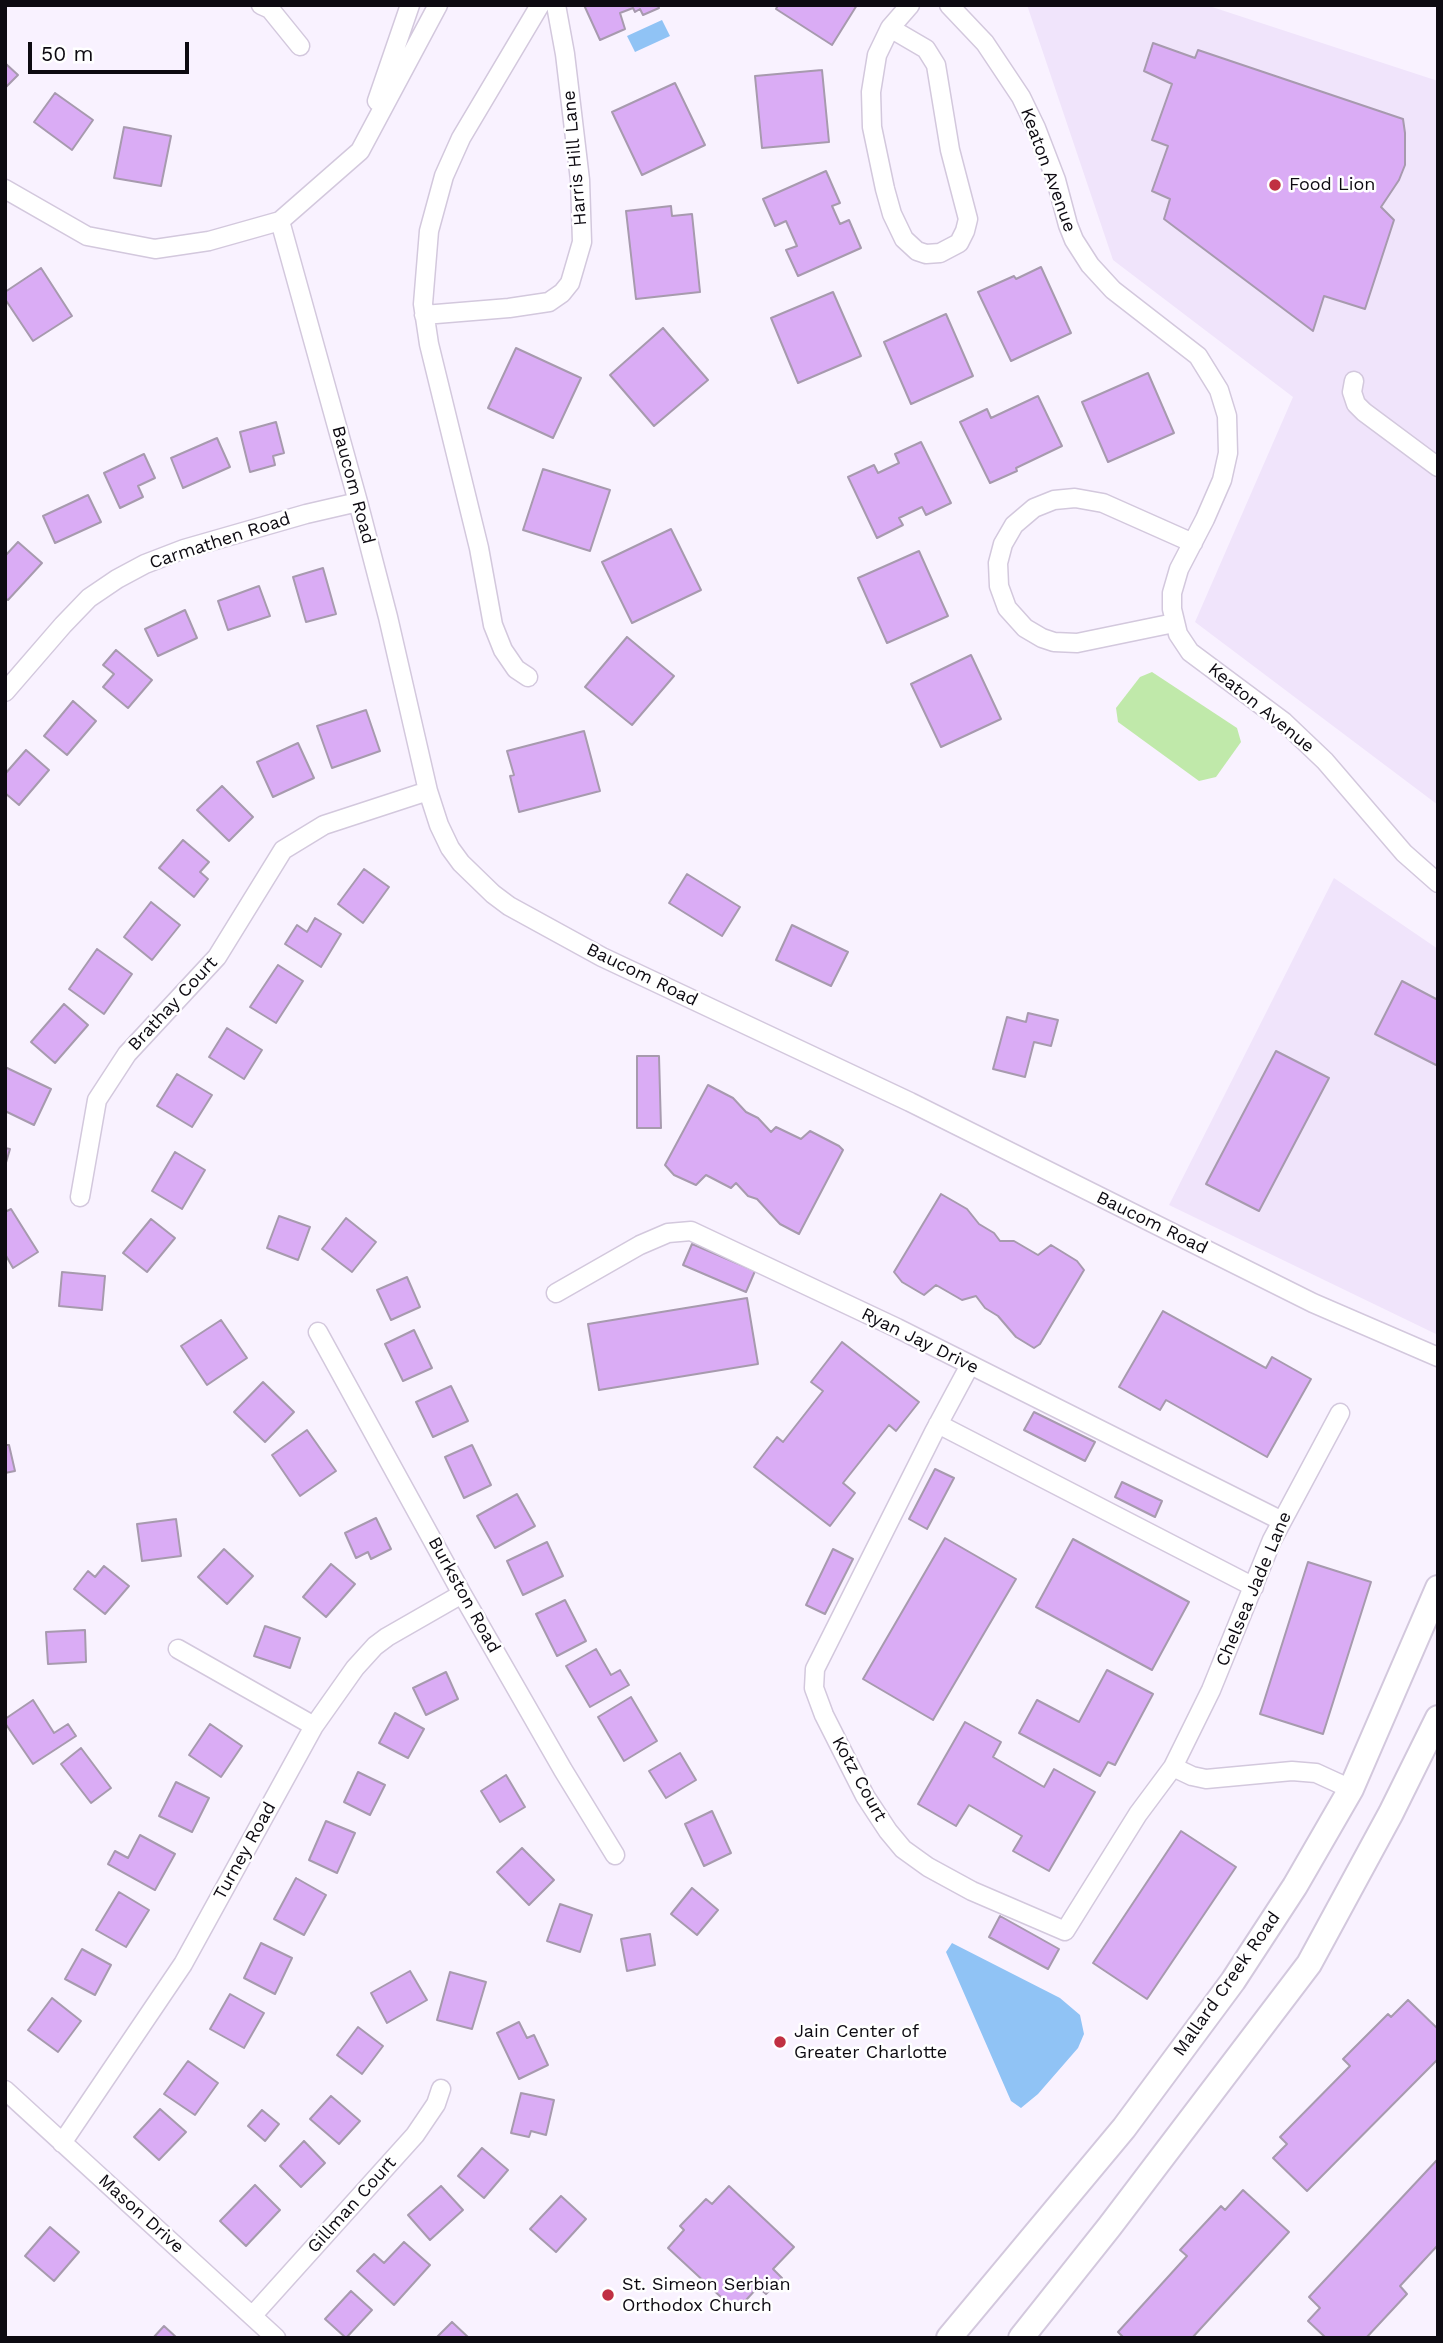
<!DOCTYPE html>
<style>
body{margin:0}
#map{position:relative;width:1443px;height:2343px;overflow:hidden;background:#f9f2ff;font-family:"Work Sans",sans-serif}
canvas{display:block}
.frame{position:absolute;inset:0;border:7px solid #0d0a11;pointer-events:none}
.scale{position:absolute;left:28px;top:42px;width:161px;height:32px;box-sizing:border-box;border:4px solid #0d0a11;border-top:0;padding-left:9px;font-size:21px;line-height:24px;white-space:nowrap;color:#0d0a11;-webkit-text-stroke:5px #fff;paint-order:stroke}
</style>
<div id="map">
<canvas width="1443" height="2343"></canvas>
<div class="frame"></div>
<div class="scale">50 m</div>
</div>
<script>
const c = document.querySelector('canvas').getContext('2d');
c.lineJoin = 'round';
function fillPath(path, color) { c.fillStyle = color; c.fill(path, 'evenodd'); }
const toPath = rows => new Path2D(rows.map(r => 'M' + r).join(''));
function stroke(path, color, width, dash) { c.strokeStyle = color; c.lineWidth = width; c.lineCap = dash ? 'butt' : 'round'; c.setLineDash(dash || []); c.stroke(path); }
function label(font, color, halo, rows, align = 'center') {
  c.font = font + ' "Work Sans",sans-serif'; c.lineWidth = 5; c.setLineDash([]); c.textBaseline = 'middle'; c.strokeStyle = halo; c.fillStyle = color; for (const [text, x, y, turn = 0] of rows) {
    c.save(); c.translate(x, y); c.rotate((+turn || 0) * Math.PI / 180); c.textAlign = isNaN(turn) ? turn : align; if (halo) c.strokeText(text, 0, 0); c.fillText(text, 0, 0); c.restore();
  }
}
fillPath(toPath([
 [1027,5,1206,5,1438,81,1438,805,1195,622,1293,397,1113,260],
 [1334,878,1438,949,1438,1335,1169,1205]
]), '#f0e4fb');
fillPath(toPath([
 [1152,672,1237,728,1241,742,1216,777,1199,781,1118,722,1116,708,1140,677]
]), '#c0e9aa');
fillPath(toPath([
 [662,20,670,36,635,52,627,36],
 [952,1943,1060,1998,1080,2015,1084,2034,1078,2048,1038,2094,1021,2108,1011,2101,946,1952]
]), '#90c3f5');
const building = toPath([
 [584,5,658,5,659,8,643,15,640,9,635,12,633,8,620,13,625,29,600,40,584,5],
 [778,5,857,5,832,45,776,9,778,5],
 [1153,43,1195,58,1198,50,1403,119,1405,133,1405,165,1399,180,1381,207,1394,220,1365,309,1324,296,1313,331,1164,219,1170,199,1152,191,1168,146,1152,140,1172,84,1144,71,1153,43],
 [5,63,18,75,5,88,5,63],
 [822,70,829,142,762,148,755,76,822,70],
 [675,83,705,145,642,175,612,112,675,83],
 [55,93,93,120,72,150,34,122,55,93],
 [124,127,171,136,161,186,114,178,124,127],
 [826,171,840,203,832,206,840,224,849,220,861,248,798,276,786,250,797,246,786,221,775,226,763,199,826,171],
 [671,206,672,216,692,214,700,292,636,299,626,211,671,206],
 [1041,267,1071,333,1011,361,978,292,1014,276,1016,279,1041,267],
 [41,268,72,316,33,341,5,299,5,292,41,268],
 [833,292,861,356,798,383,771,318,833,292],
 [946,314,973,376,911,404,884,342,946,314],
 [663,328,708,380,654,426,610,375,663,328],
 [516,348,581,378,553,438,488,408,516,348],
 [1148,373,1174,433,1108,462,1082,402,1148,373],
 [1038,396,1062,446,1016,468,1017,471,990,483,960,422,987,409,991,418,1038,396],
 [276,422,284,453,273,456,275,465,250,472,240,432,276,422],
 [217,438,230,467,183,488,171,458,217,438],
 [921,442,951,503,926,515,922,507,899,518,903,525,877,538,848,477,874,465,878,473,899,463,895,454,921,442],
 [144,454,155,478,138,486,143,497,120,508,104,473,144,454],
 [543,469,610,490,590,551,523,530,543,469],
 [88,495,101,522,55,543,43,516,88,495],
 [671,529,701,590,632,623,602,562,671,529],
 [18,542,42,563,8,600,5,598,5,556,18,542],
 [919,551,948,616,887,643,858,578,919,551],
 [323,568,336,614,306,622,293,577,323,568],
 [259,586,270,616,228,630,218,601,259,586],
 [185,610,197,638,158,656,145,629,185,610],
 [627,637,674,676,632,725,585,687,627,637],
 [116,650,152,680,128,708,103,687,114,674,103,665,116,650],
 [971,655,1001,719,941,747,911,684,971,655],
 [73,701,96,721,67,755,44,736,73,701],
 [366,710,380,751,332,768,317,726,366,710],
 [584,731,600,791,519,812,510,776,514,775,507,751,584,731],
 [298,743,314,778,273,797,257,762,298,743],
 [26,750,49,770,19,805,5,793,5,774,26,750],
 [222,786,253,817,229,841,197,810,222,786],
 [183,840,209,862,200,872,208,879,194,897,159,868,183,840],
 [364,869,389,887,363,923,338,904,364,869],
 [687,874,740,907,722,936,669,903,687,874],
 [151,902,180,925,152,960,124,937,151,902],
 [315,918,341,934,321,967,285,944,297,925,307,932,315,918],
 [792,925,848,952,831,986,776,960,792,925],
 [97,949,132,974,104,1014,69,989,97,949],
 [278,965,303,981,276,1023,250,1007,278,965],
 [1402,981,1438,1000,1438,1066,1375,1034,1402,981],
 [64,1004,88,1025,55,1063,31,1042,64,1004],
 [1028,1013,1058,1020,1051,1046,1034,1042,1025,1077,993,1069,1007,1017,1026,1022,1028,1013],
 [227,1028,262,1050,244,1079,209,1057,227,1028],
 [1276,1051,1329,1078,1259,1211,1206,1184,1276,1051],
 [637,1056,659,1056,661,1128,637,1128,637,1056],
 [5,1067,51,1089,34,1125,5,1111,5,1067],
 [177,1074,212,1095,192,1127,157,1106,177,1074],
 [708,1085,733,1098,746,1112,758,1118,771,1132,776,1127,801,1139,810,1131,839,1146,843,1150,799,1234,780,1224,757,1199,748,1196,736,1183,731,1188,706,1175,696,1185,674,1175,665,1165,708,1085],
 [5,1148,10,1149,5,1166,5,1148],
 [175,1152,205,1170,182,1209,152,1191,175,1152],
 [941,1194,967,1209,979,1224,994,1233,1000,1241,1014,1241,1038,1255,1051,1245,1077,1261,1084,1270,1040,1344,1034,1348,1016,1337,998,1316,985,1308,976,1296,962,1300,936,1285,924,1295,902,1282,894,1272,941,1194],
 [11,1209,38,1252,13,1268,5,1254,5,1212,11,1209],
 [279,1216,310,1227,298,1260,267,1248,279,1216],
 [346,1218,376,1242,352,1272,322,1249,346,1218],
 [151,1219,175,1238,147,1272,123,1253,151,1219],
 [692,1244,755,1271,746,1292,683,1265,692,1244],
 [62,1272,105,1276,102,1310,59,1306,62,1272],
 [407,1277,420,1307,391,1320,377,1290,407,1277],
 [747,1298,758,1364,599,1390,588,1324,747,1298],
 [1163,1311,1266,1368,1272,1357,1311,1379,1267,1457,1166,1400,1160,1410,1119,1387,1163,1311],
 [221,1320,247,1358,207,1385,181,1346,221,1320],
 [414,1330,432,1368,403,1381,385,1344,414,1330],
 [842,1342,919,1402,896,1431,889,1425,843,1483,855,1493,830,1526,754,1467,777,1437,783,1442,823,1391,811,1382,842,1342],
 [263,1382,294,1412,265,1442,234,1412,263,1382],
 [451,1386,468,1421,433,1437,416,1402,451,1386],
 [1034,1412,1095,1442,1085,1461,1024,1430,1034,1412],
 [307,1430,336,1471,300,1496,272,1455,307,1430],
 [5,1445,9,1445,15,1471,5,1473,5,1445],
 [472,1445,491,1485,464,1498,445,1457,472,1445],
 [935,1469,954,1478,927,1529,909,1519,935,1469],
 [1122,1482,1162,1501,1155,1517,1115,1497,1122,1482],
 [517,1494,535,1526,495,1548,477,1516,517,1494],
 [376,1518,391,1549,371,1559,368,1552,356,1558,345,1533,376,1518],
 [176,1519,181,1556,142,1561,137,1524,176,1519],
 [945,1538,1016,1579,933,1720,863,1679,945,1538],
 [1073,1539,1189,1602,1152,1670,1036,1607,1073,1539],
 [547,1542,563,1576,523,1595,507,1561,547,1542],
 [224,1549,253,1576,227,1604,198,1577,224,1549],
 [833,1549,853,1559,825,1614,806,1605,833,1549],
 [1308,1562,1371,1582,1323,1734,1260,1714,1308,1562],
 [331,1564,355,1584,326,1617,303,1597,331,1564],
 [104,1566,129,1586,105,1614,74,1589,88,1571,95,1577,104,1566],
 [565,1600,586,1641,557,1656,536,1614,565,1600],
 [265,1626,300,1638,290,1668,254,1656,265,1626],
 [85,1630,86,1662,48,1664,46,1632,85,1630],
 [596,1649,611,1675,620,1670,629,1685,590,1707,566,1666,596,1649],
 [1107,1670,1153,1694,1115,1765,1108,1762,1100,1776,1019,1733,1037,1700,1079,1722,1107,1670],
 [446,1672,458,1699,426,1715,413,1688,446,1672],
 [631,1697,657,1741,624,1761,598,1717,631,1697],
 [33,1700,54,1733,68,1724,76,1736,33,1764,5,1723,5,1719,33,1700],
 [395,1713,424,1729,408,1758,379,1743,395,1713],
 [965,1722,1001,1742,993,1757,1044,1787,1054,1769,1095,1792,1049,1871,1013,1851,1022,1836,969,1805,956,1826,918,1804,965,1722],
 [210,1724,242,1746,221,1777,189,1755,210,1724],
 [81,1748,111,1788,91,1803,61,1764,81,1748],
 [680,1753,696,1780,666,1798,649,1771,680,1753],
 [358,1772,385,1785,370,1815,344,1802,358,1772],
 [506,1775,525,1807,500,1822,481,1791,506,1775],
 [176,1782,209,1798,192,1832,159,1816,176,1782],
 [712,1811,731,1853,704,1866,685,1824,712,1811],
 [326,1821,355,1833,337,1873,309,1860,326,1821],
 [1181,1831,1236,1867,1147,1999,1093,1963,1181,1831],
 [140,1835,175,1854,155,1890,108,1864,115,1851,128,1858,140,1835],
 [522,1848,554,1880,529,1905,497,1872,522,1848],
 [296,1878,326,1895,304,1935,274,1919,296,1878],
 [692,1888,718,1910,697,1935,671,1914,692,1888],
 [119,1892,149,1910,126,1947,96,1930,119,1892],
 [560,1904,592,1915,580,1952,547,1941,560,1904],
 [1000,1916,1059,1949,1048,1969,989,1937,1000,1916],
 [650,1934,655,1965,627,1971,621,1939,650,1934],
 [261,1943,292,1958,275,1994,244,1978,261,1943],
 [82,1949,111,1965,95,1995,65,1979,82,1949],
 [410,1971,427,2000,387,2023,371,1993,410,1971],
 [450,1972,486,1982,472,2029,437,2020,450,1972],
 [230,1994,264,2013,244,2048,210,2029,230,1994],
 [52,1998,81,2021,58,2052,28,2030,52,1998],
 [1408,2000,1438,2029,1438,2059,1307,2191,1273,2158,1287,2144,1280,2137,1350,2066,1343,2059,1388,2014,1391,2017,1408,2000],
 [519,2022,527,2038,534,2035,548,2065,519,2079,497,2033,519,2022],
 [358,2027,383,2046,362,2074,337,2055,358,2027],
 [188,2061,218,2083,195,2115,164,2094,188,2061],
 [521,2093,554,2100,546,2135,531,2131,529,2137,511,2133,521,2093],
 [331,2096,360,2121,339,2144,310,2119,331,2096],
 [160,2109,186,2132,159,2160,134,2137,160,2109],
 [262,2110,279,2124,265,2141,248,2126,262,2110],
 [304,2141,325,2163,301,2187,280,2166,304,2141],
 [482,2148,508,2170,484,2198,458,2176,482,2148],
 [1437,2160,1438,2245,1400,2286,1407,2294,1366,2338,1326,2338,1308,2321,1320,2308,1309,2297,1437,2160],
 [255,2185,280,2210,246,2246,220,2221,255,2185],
 [441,2186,463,2210,430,2240,408,2215,441,2186],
 [729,2186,794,2247,773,2269,782,2278,766,2294,758,2287,736,2311,668,2248,684,2230,680,2226,706,2199,712,2204,729,2186],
 [1243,2190,1289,2232,1192,2338,1124,2338,1118,2332,1187,2256,1180,2250,1221,2206,1225,2210,1243,2190],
 [561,2196,586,2219,556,2252,530,2229,561,2196],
 [50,2227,79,2252,54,2281,25,2256,50,2227],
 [404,2242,430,2265,394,2305,357,2271,374,2254,384,2263,404,2242],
 [351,2291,372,2310,346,2338,325,2319,351,2291],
 [452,2322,469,2338,436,2338,452,2322],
 [164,2326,177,2338,153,2338,164,2326]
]);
fillPath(building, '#daacf5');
stroke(building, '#a79aae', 2);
const minor = toPath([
 [261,5,270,9,300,46],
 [949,5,985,43,1021,97,1036,128,1056,180,1068,225,1074,240,1090,265,1113,290,1198,356,1219,390,1227,416,1228,453,1222,480,1205,519,1179,569,1172,593,1172,609,1178,634,1190,652,1284,722,1325,761,1404,853,1438,883],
 [890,28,926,49,936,65,950,150,968,219,965,231,959,243,940,253,926,254,917,251,904,239,892,214,885,189,872,127,871,92,877,55,890,28],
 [890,28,910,5],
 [377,101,410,5],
 [5,189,87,236,155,249,209,241,280,221,360,151,438,5],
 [280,221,358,502,388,617,428,791,439,825,450,848,461,863,493,894,509,906,602,957,910,1102,1313,1303,1438,1357],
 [424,315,509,308,549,302,562,293,570,283,582,242,580,180,565,54,556,5],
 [1354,381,1352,392,1356,404,1364,412,1438,467],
 [1174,623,1077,643,1054,642,1042,638,1025,628,1007,608,999,586,998,563,1003,544,1014,525,1034,508,1054,500,1075,498,1103,503,1193,543],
 [528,677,516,669,503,650,493,625,479,548,429,344,423,304,429,231,444,176,461,138,540,5],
 [5,692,63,625,89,598,117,579,145,564,184,549,306,514,358,502],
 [80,1197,97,1100,127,1054,217,957,283,850,324,825,428,791],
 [556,1293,640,1245,668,1233,691,1231,897,1328,1282,1521],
 [318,1332,462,1594,563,1770,615,1855],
 [970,1365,934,1432,815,1669,814,1688,824,1715,865,1796,888,1831,903,1849,928,1867,972,1891,1065,1931,1138,1814,1173,1767,1211,1690,1272,1540,1340,1413],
 [938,1424,1254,1587],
 [178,1649,314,1726],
 [1173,1767,1192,1776,1206,1779,1292,1771,1316,1773,1351,1789],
 [5,2090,276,2338],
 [62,2143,183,1964,314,1726,355,1668,375,1646,387,1637,462,1594],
 [253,2315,415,2135,436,2104,441,2089]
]);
const secondary = toPath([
 [949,2338,1124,2128,1233,1981,1295,1886,1351,1789,1438,1588],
 [1021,2338,1110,2226,1309,1964,1391,1813,1438,1718]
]);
stroke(minor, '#d3c8dd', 21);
stroke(secondary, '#d3c8dd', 28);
stroke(minor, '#fff', 18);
stroke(secondary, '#fff', 24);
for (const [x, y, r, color] of [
 [1275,185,7,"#c03042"],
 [780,2042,7,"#c03042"],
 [608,2295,7,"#c03042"]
]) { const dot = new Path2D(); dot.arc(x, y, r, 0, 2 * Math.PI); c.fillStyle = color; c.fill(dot); stroke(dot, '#fff', 2.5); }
label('18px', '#0d0a11', '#fff', [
 ["Harris Hill Lane",575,158,-95],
 ["Keaton Avenue",1048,170,70],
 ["Baucom Road",353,485,75],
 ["Carmathen Road",220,541,-18],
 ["Keaton Avenue",1261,708,39],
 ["Baucom Road",642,975,26],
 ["Brathay Court",173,1004,-47],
 ["Baucom Road",1152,1223,26],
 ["Ryan Jay Drive",920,1341,26],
 ["Chelsea Jade Lane",1254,1589,-67],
 ["Burkston Road",464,1595,61],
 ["Kotz Court",859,1779,61],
 ["Turney Road",245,1851,-61],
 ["Mallard Creek Road",1227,1984,-55],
 ["Gillman Court",352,2205,-48],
 ["Mason Drive",141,2214,42]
]);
label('18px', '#0d0a11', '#fff', [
 ["Food Lion",1289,185],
 ["Jain Center of",794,2032],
 ["Greater Charlotte",794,2053],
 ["St. Simeon Serbian",622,2285],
 ["Orthodox Church",622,2306]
], 'left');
</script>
